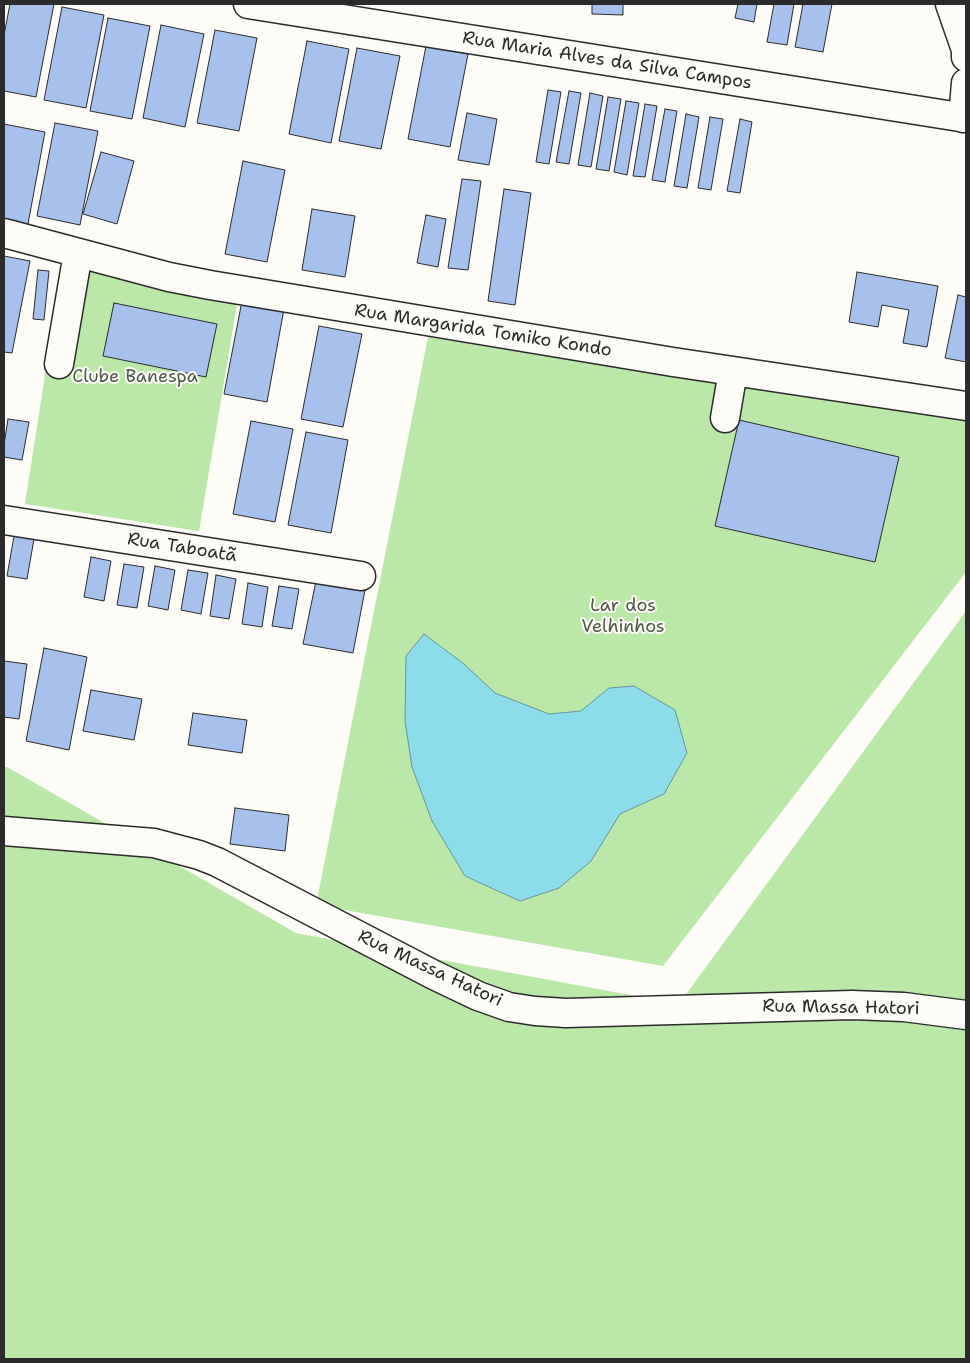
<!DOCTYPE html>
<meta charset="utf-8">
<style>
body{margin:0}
#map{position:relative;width:970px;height:1363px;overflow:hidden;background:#fdfcf7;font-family:"Shantell Sans",sans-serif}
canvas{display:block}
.frame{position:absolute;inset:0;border:5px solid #2b2b2b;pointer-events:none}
</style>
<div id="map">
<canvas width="970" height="1363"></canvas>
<div class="frame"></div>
</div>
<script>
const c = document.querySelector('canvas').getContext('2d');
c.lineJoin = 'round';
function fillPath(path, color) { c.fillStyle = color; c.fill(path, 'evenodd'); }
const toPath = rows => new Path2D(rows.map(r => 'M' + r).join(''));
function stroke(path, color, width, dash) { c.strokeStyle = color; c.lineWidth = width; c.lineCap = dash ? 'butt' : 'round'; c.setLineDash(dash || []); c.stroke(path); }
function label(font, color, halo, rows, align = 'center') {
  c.font = font + ' "Shantell Sans",sans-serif'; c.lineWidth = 4; c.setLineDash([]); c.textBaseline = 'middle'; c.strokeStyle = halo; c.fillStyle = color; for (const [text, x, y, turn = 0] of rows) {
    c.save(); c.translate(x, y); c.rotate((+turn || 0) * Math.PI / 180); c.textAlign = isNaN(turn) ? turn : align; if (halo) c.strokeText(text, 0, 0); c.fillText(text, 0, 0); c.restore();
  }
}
fillPath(toPath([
 [63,259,238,299,199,531,25,504],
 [428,337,966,420,966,572,663,966,316,905],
 [966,611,966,1359,4,1359,4,767,7,767,296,933,679,1004]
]), '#bae8a6');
const water = toPath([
 [424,634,464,664,495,693,549,714,581,711,609,688,634,686,675,710,687,753,664,794,620,814,591,861,559,888,520,901,465,876,432,821,412,767,405,721,406,656,424,634]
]);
fillPath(water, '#8ddceb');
stroke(water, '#66959e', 1);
const building = toPath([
 [10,4,54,4,36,97,4,91,4,35,10,4],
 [592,4,623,4,623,15,592,14,592,4],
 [738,4,757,4,754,22,735,18,738,4],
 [774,4,794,4,787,45,767,42,774,4],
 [803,4,832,4,823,52,795,47,803,4],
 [62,7,104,15,86,108,44,100,62,7],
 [108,18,150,26,132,119,90,111,108,18],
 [161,25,204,34,185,127,143,118,161,25],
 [215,30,257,38,239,131,197,123,215,30],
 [307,41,349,49,331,143,289,134,307,41],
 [426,46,468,54,450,147,408,139,426,46],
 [357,48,400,56,381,149,339,141,357,48],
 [548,90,561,92,549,164,536,162,548,90],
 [569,91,581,93,569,164,556,162,569,91],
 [590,93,603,96,591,167,578,165,590,93],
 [608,97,621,99,609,171,596,169,608,97],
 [626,101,639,103,627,175,614,172,626,101],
 [645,104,657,106,645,177,633,176,645,104],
 [665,109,677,111,665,182,652,180,665,109],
 [467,113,497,119,489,165,458,160,467,113],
 [686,114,699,117,687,188,674,186,686,114],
 [710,117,723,119,711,190,698,188,710,117],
 [740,119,752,122,740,193,727,191,740,119],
 [55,123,98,131,80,225,37,216,55,123],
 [4,124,45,132,28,224,4,220,4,124],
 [101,152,134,161,117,224,83,214,101,152],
 [243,161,285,170,267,262,225,254,243,161],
 [462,179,481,181,468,270,448,268,462,179],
 [504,189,531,193,515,305,488,301,504,189],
 [312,209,355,216,345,277,302,270,312,209],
 [426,215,446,219,438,267,417,263,426,215],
 [4,256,30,261,12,353,4,352,4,256],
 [38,270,49,271,44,320,33,319,38,270],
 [857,272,938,286,927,347,903,343,909,310,882,305,878,327,849,322,857,272],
 [958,295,966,297,966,362,945,358,958,295],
 [242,301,284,309,267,402,224,394,242,301],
 [114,303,217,324,206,377,103,356,114,303],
 [319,326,362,334,343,427,301,419,319,326],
 [8,419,29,422,22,460,4,457,4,445,8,419],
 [739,420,899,457,875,562,715,526,739,420],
 [251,421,293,429,275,522,233,514,251,421],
 [306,432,348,440,331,533,288,525,306,432],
 [14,536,34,539,27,579,7,576,14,536],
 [91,557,111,561,104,601,84,597,91,557],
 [124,564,144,567,137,608,117,605,124,564],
 [155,566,175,570,168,610,148,606,155,566],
 [188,570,208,573,201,614,181,610,188,570],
 [216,575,236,579,229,619,210,616,216,575],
 [316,581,365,590,353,653,303,644,316,581],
 [248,583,268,587,262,627,242,624,248,583],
 [279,586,299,589,292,629,272,626,279,586],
 [44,648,87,657,69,750,26,741,44,648],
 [4,661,27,664,19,719,4,717,4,661],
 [91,690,142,699,134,740,83,731,91,690],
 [193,713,247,720,242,753,188,745,193,713],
 [235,808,289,815,285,851,230,844,235,808]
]);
fillPath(building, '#a6c1ed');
stroke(building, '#2b2b2b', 1);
const minor = toPath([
 [248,4,966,118],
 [950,4,966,50,966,57],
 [963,118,966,83],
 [4,233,169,277,210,285,673,362,966,406],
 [59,364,78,253],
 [725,418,733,371],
 [4,520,361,576],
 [4,831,154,843,199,855,217,862,434,975,478,996,509,1007,535,1011,566,1013,852,1005,904,1007,966,1015]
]);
stroke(minor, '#2b2b2b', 31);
stroke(minor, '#fdfcf7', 28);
label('18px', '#2b2b2b', '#fdfcf7', [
 ["Rua Maria Alves da Silva Campos",607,61,9],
 ["Rua Margarida Tomiko Kondo",483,331,9],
 ["Rua Taboatã",182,548,9],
 ["Rua Massa Hatori",430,969,25],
 ["Rua Massa Hatori",841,1008,1]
]);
label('18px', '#4f5a4a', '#fdfcf7', [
 ["Clube Banespa",135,377],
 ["Lar dos",623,606],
 ["Velhinhos",623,627]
]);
</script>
